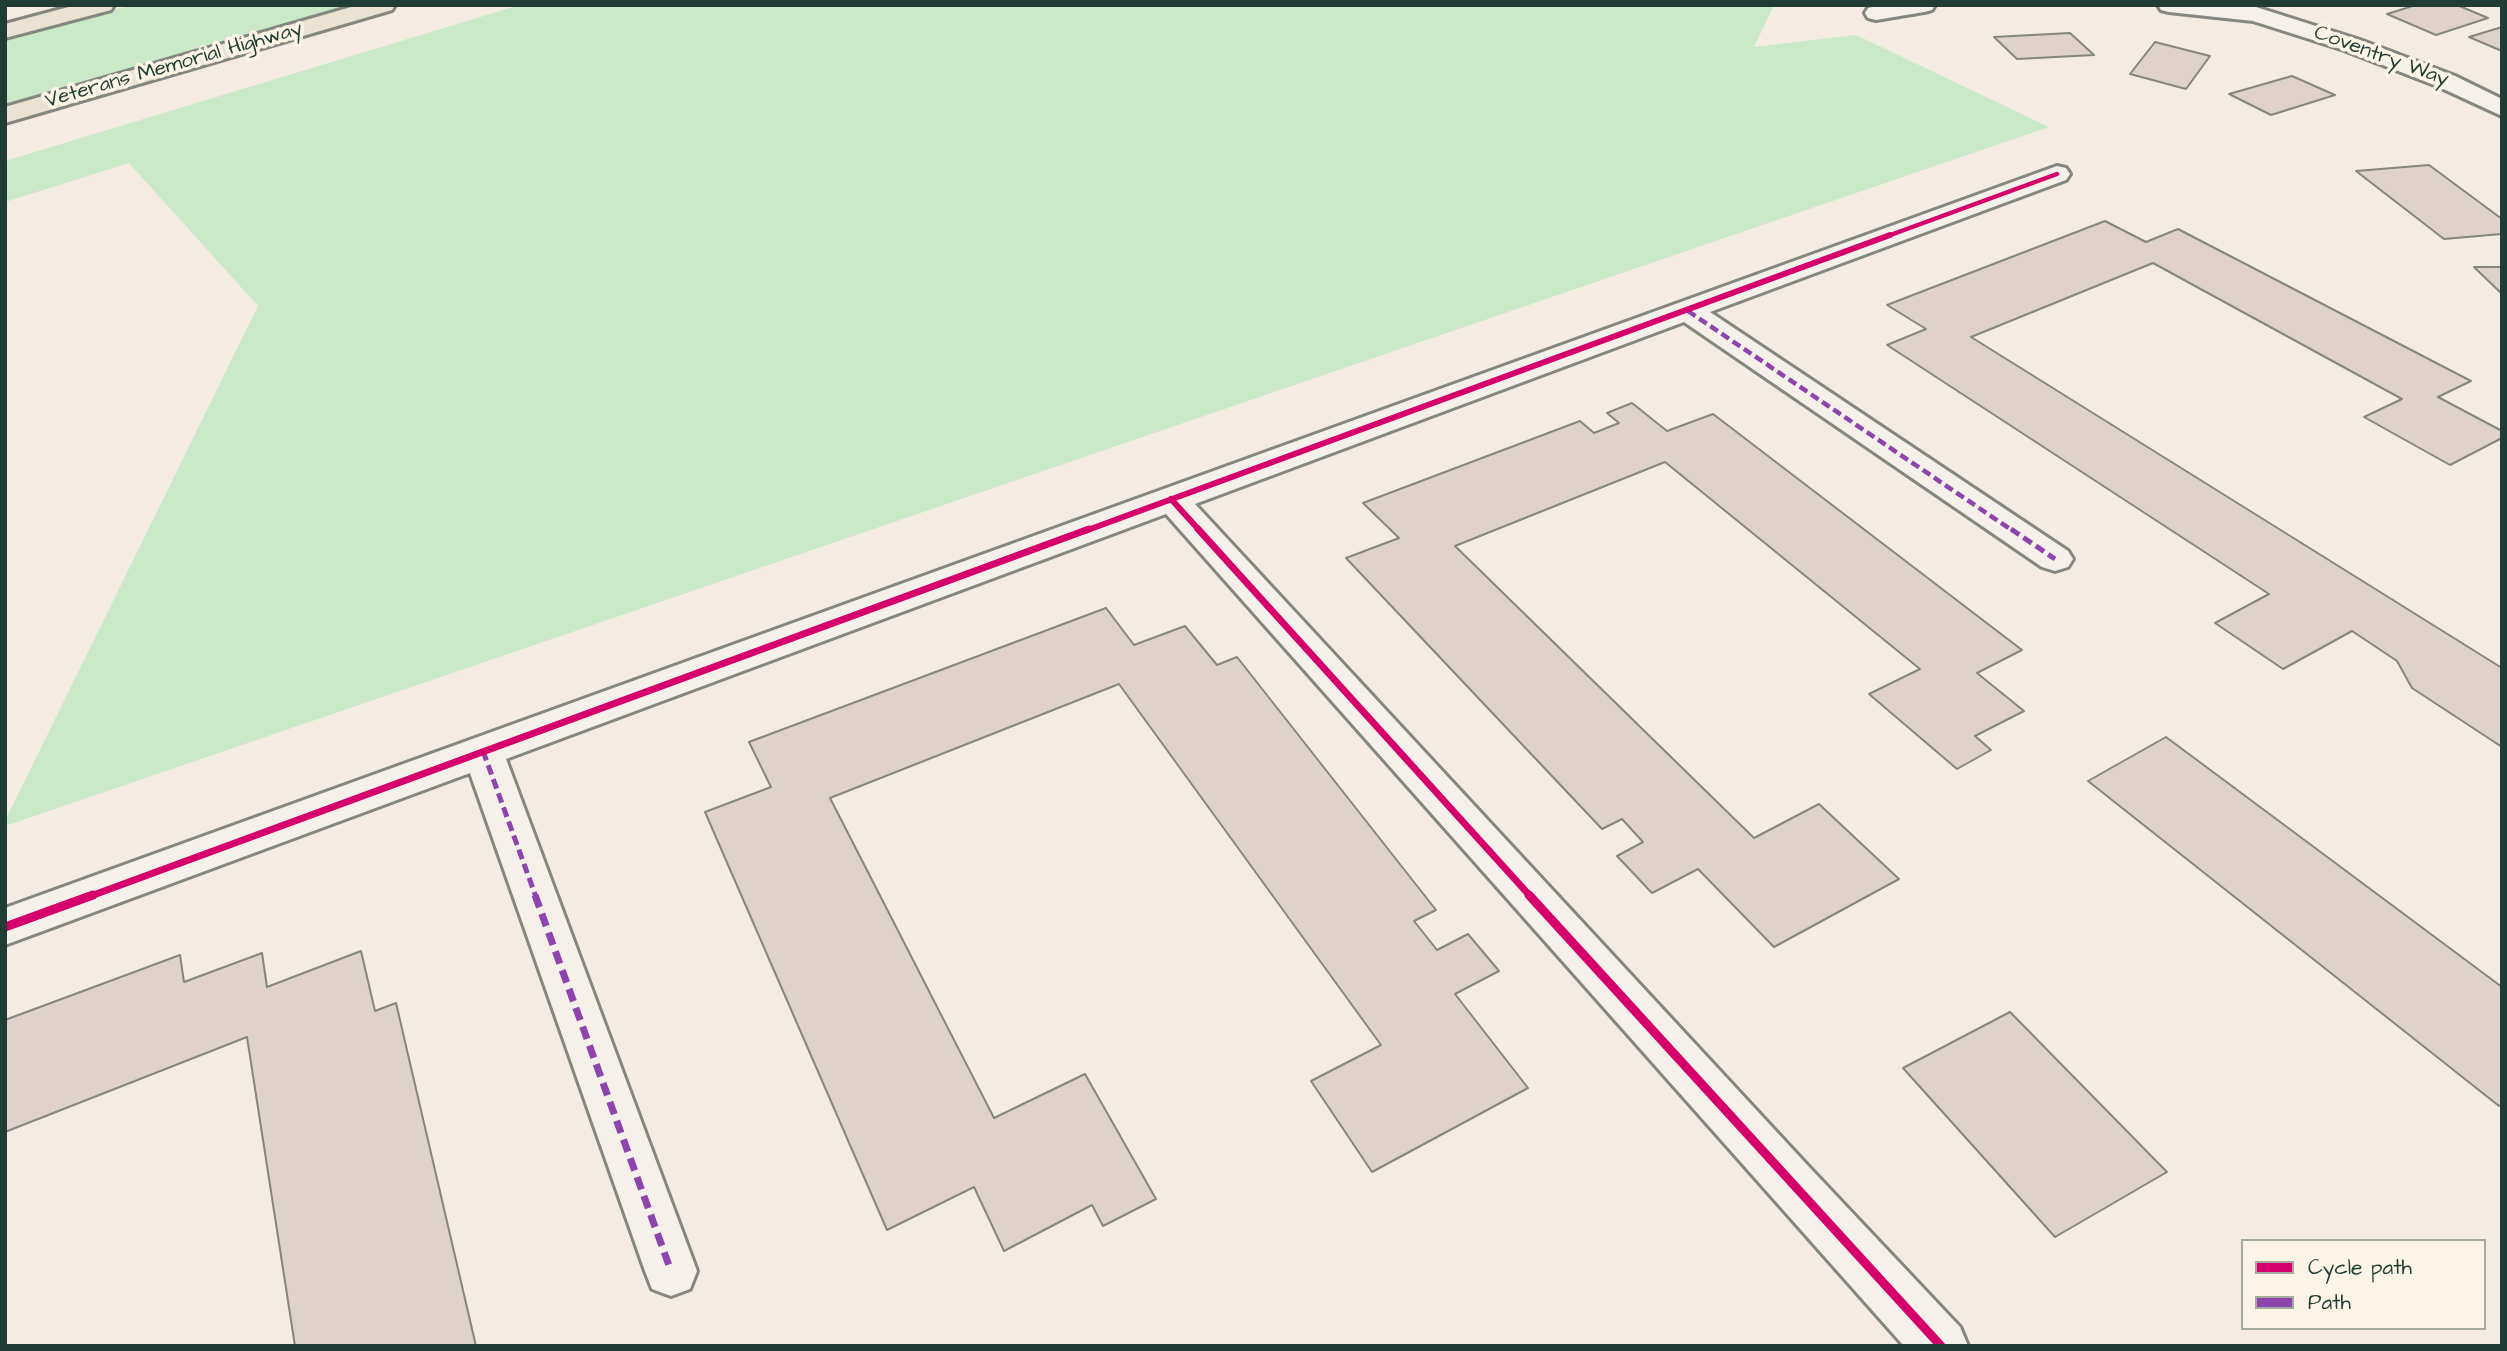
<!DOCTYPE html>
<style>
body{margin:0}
#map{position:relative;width:2507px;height:1351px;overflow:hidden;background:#f4ebe2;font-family:"Architects Daughter",sans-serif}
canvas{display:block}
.frame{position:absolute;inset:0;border:7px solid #1f3d34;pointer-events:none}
.legend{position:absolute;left:2241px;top:1239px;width:245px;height:91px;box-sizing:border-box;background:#fcf5e5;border:2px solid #a4ab9e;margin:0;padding:9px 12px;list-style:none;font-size:21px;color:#1f3d34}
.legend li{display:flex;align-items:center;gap:14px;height:35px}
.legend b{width:35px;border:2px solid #a4ab9e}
</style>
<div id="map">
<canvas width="2507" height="1351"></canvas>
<div class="frame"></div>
<ul class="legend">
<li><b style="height:9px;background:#d6006c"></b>Cycle path</li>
<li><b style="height:9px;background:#8e44ad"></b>Path</li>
</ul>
</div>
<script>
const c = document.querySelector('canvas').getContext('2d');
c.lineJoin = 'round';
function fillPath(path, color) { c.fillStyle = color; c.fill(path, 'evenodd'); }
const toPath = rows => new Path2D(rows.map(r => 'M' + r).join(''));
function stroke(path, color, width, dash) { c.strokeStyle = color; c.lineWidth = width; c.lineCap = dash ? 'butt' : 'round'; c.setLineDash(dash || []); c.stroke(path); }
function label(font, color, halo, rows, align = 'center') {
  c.font = font + ' "Architects Daughter",sans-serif'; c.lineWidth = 7; c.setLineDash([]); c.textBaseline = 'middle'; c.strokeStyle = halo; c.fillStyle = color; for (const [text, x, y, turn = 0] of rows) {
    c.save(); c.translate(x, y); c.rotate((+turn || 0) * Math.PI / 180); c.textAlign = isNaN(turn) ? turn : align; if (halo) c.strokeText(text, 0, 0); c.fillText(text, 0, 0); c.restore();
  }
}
fillPath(toPath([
 [132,5,351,5,5,104,5,39],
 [520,5,1774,5,1754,47,1856,35,2049,127,5,826,5,821,258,306,129,163,5,202,5,161]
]), '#cae9c7');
const building = toPath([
 [2416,5,2457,5,2488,18,2436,35,2387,14,2416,5],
 [2502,27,2502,51,2469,37,2502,27],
 [2070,33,2094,55,2017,59,1994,37,2070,33],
 [2155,42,2210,56,2186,89,2130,74,2155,42],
 [2292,76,2335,95,2271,115,2229,94,2292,76],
 [2429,165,2502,219,2502,234,2444,239,2356,171,2429,165],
 [2105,221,2146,242,2178,229,2471,381,2438,397,2502,431,2502,438,2450,465,2364,417,2402,399,2153,263,1971,337,2502,668,2502,747,2412,688,2397,661,2352,631,2283,669,2215,623,2269,594,1887,345,1926,329,1887,305,2105,221],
 [2474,267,2502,267,2502,294,2474,267],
 [1632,403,1667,431,1713,414,2022,650,1977,673,2024,711,1975,736,1991,750,1957,769,1869,694,1920,669,1665,462,1455,546,1754,838,1819,804,1899,879,1774,947,1698,869,1652,893,1617,856,1643,842,1622,819,1602,829,1346,558,1399,538,1363,503,1580,421,1594,433,1619,423,1607,413,1632,403],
 [1106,608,1134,645,1185,626,1217,665,1237,657,1436,910,1414,921,1437,950,1468,934,1499,971,1455,994,1528,1088,1372,1172,1311,1081,1381,1045,1119,684,830,798,994,1118,1085,1074,1156,1199,1103,1226,1092,1205,1004,1251,974,1187,887,1230,705,812,771,787,749,742,1106,608],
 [2166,737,2502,987,2502,1104,2499,1106,2088,781,2166,737],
 [361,951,375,1011,396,1003,476,1346,295,1346,247,1037,5,1132,5,1020,180,955,184,982,262,953,267,987,361,951],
 [2010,1012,2167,1172,2055,1237,1903,1068,2010,1012]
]);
fillPath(building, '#dfd2ca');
stroke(building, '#848680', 2);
const street = toPath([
 [1881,5,1935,5,1932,10,1924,12,1876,20,1868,18,1865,13,1868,8,1881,5],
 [2158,5,2256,7,2360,40,2455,76,2502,99,2502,116,2437,86,2344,50,2253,21,2169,12,2161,10,2158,5],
 [2057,166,2066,168,2070,174,2066,180,1710,312,2068,551,2073,559,2068,567,2055,571,2042,567,1684,322,1195,504,1810,1168,1960,1327,1968,1346,1904,1346,1166,514,506,759,697,1271,690,1289,671,1296,652,1289,645,1271,470,773,5,945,5,908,2057,166]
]);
const highway = toPath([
 [76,5,114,5,111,10,5,38,5,24,76,5],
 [358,5,395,5,392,10,5,123,5,107,358,5]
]);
stroke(street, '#848680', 6);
stroke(highway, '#848680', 6);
fillPath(street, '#f5f1ea');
fillPath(highway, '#eae3d4');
stroke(toPath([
 [1688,311,2013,531]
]), '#8e44ad', 4.5, [9, 4.5]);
stroke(toPath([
 [2011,529,2055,559],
 [483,751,536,897]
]), '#8e44ad', 5, [10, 5]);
stroke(toPath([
 [535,895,671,1271]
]), '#8e44ad', 7, [13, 7]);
stroke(toPath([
 [1885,237,2057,174]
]), '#d6006c', 4.5);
stroke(toPath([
 [1171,499,1200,531],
 [1085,531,1890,235]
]), '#d6006c', 6);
stroke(toPath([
 [1198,529,1531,897],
 [88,897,1089,529]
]), '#d6006c', 7);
stroke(toPath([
 [1529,895,1941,1346],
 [5,927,93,895]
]), '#d6006c', 9);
label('21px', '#1f3d34', '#fcf5e5', [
 ["Coventry Way",2381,57,20],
 ["Veterans Memorial Highway",174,66,-16]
]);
</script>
